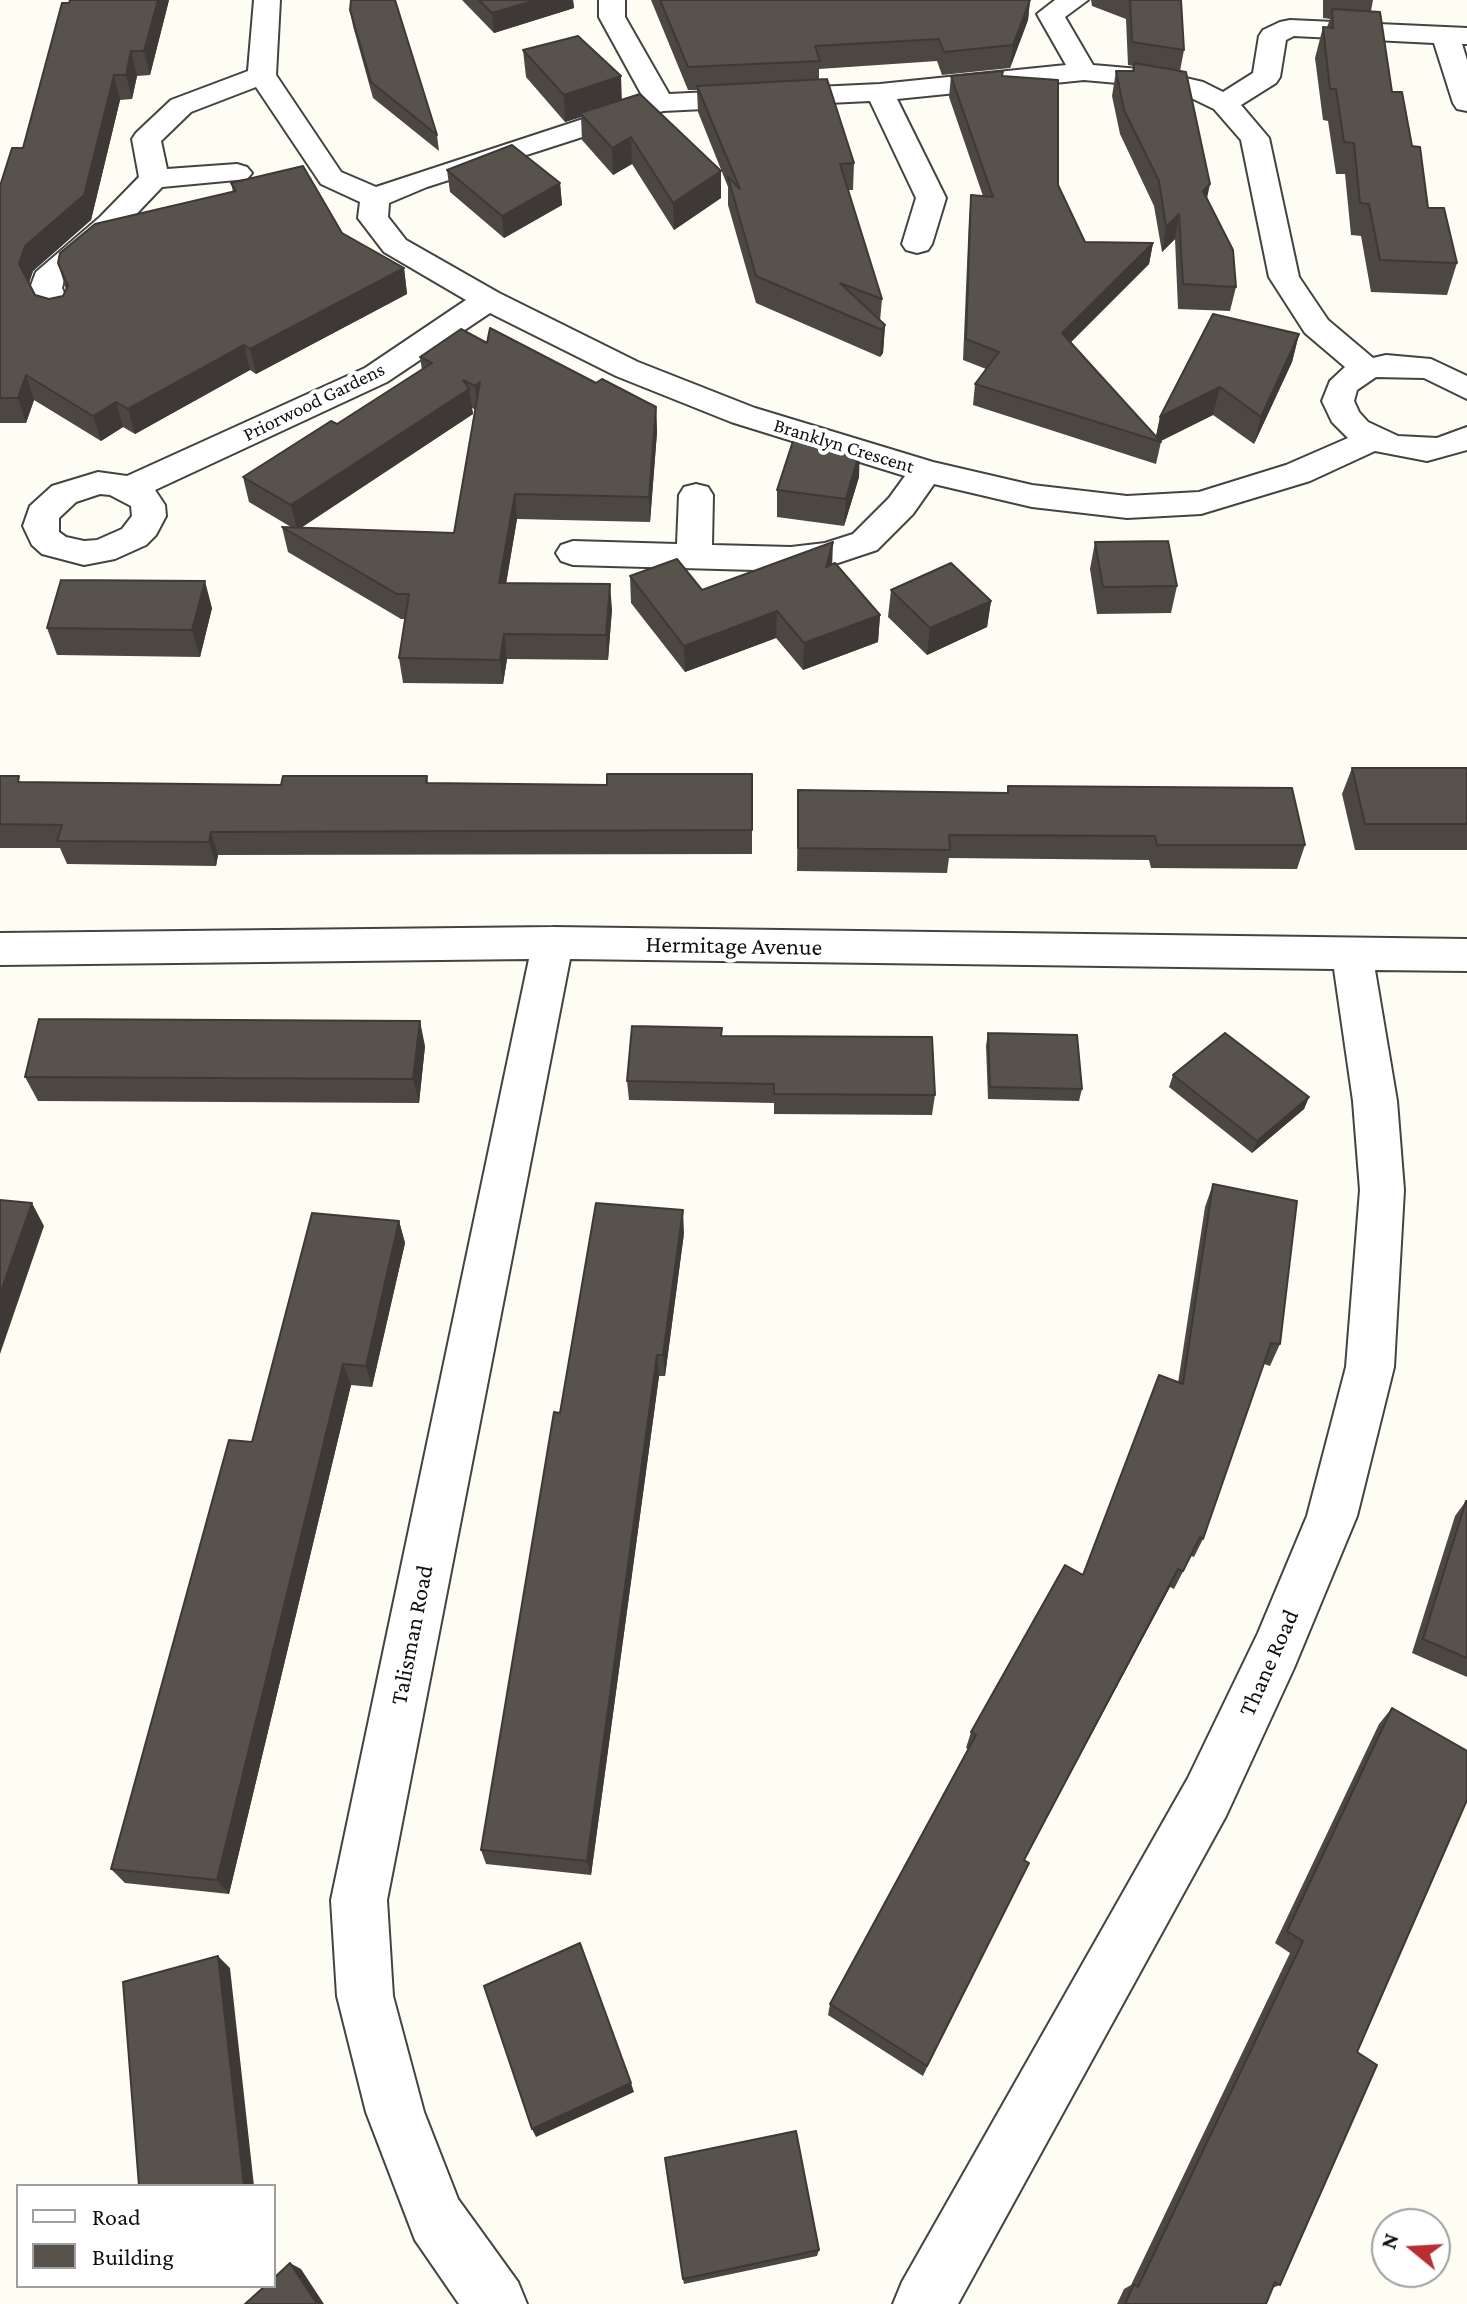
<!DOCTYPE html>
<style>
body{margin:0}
#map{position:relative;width:1467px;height:2304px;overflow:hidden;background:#fefdf4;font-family:"Crimson Pro",serif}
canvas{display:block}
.legend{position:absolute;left:16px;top:2184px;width:260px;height:104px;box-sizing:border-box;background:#fff;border:2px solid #9f9f9f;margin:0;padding:10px 14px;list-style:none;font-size:24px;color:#101010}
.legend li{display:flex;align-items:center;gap:16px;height:40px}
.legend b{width:40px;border:2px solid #9f9f9f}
.north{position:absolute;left:1371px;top:2208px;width:80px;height:80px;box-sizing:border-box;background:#fff;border:2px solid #9f9f9f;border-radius:50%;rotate:288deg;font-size:22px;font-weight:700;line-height:32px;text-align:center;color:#101010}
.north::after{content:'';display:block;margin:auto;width:28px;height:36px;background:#b92f31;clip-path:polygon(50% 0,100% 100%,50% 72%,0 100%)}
</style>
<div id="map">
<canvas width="1467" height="2304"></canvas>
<ul class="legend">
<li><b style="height:10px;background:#fff"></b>Road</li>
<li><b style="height:22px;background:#58524d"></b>Building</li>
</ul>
<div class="north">N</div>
</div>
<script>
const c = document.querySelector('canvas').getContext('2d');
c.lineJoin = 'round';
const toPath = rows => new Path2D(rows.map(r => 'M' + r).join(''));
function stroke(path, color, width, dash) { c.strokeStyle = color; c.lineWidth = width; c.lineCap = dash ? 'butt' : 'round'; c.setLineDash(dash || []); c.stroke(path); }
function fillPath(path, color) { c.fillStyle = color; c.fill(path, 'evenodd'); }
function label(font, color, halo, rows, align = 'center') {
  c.font = font + ' "Crimson Pro",serif'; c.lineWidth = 8; c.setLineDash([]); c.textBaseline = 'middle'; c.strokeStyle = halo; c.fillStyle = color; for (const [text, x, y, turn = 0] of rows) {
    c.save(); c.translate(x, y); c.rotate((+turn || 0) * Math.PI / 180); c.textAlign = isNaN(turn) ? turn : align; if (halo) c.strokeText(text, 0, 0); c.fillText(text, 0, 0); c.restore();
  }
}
const minor = toPath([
 [254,0,280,0,276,75,341,172,376,187,644,99,599,17,599,0,625,0,625,17,669,94,880,84,1066,65,1037,14,1055,0,1088,0,1065,17,1093,65,1151,70,1203,82,1223,92,1253,73,1259,36,1263,30,1280,22,1290,20,1467,28,1467,44,1462,44,1467,60,1467,111,1457,109,1453,103,1434,43,1294,36,1286,40,1280,77,1276,83,1241,105,1269,138,1299,277,1328,320,1373,358,1386,355,1431,359,1467,376,1467,399,1424,378,1376,377,1357,390,1354,401,1359,412,1368,422,1398,436,1437,438,1467,427,1467,450,1427,461,1375,451,1310,481,1201,514,1127,518,1032,507,934,484,913,514,877,550,829,566,791,571,573,565,561,561,556,553,561,545,573,541,677,544,679,495,684,487,696,484,708,487,713,495,712,545,791,547,825,543,853,534,889,498,905,476,731,422,616,376,490,313,387,382,155,490,165,505,166,516,156,535,146,545,115,559,84,565,42,554,32,545,23,526,30,506,52,486,98,472,127,476,365,368,466,300,384,252,358,218,360,202,321,184,256,87,191,112,161,141,167,169,237,164,247,167,252,173,247,179,162,187,122,229,65,276,62,288,73,312,68,319,57,321,46,319,30,288,36,272,100,217,139,177,132,139,136,133,171,100,248,71,254,0],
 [1084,80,1151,86,1183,94,1214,109,1241,140,1269,277,1305,333,1345,367,1330,381,1322,401,1332,422,1348,438,1286,465,1199,492,1127,496,1032,485,933,462,755,408,638,362,499,293,406,240,388,217,389,203,427,187,663,111,870,101,916,198,902,244,906,250,917,253,928,250,932,244,946,198,897,99,1084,80],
 [100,494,110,495,131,506,132,516,122,529,97,540,84,541,66,537,59,532,59,518,76,502,100,494],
 [553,927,1467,939,1467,971,1375,970,1397,1101,1404,1190,1394,1367,1357,1516,1294,1668,1226,1816,958,2304,893,2304,902,2282,1188,1778,1258,1633,1307,1516,1346,1367,1360,1190,1353,1101,1334,969,570,959,387,1900,393,1996,424,2112,458,2199,518,2282,527,2304,459,2304,415,2240,366,2112,337,1996,331,1900,529,959,0,965,0,933,553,927]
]);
stroke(minor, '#434343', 4);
fillPath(minor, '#fff');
fillPath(toPath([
 [169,0,150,75,137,76,132,99,120,100,91,220,33,271,29,283,35,295,49,299,63,296,66,290,58,263,233,192,231,183,342,233,404,268,407,294,256,374,250,370,135,434,123,427,101,441,34,400,26,423,0,423,0,186,23,148],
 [462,0,573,0,574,8,494,33],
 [651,0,1030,0,1028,20,1010,68,942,75,937,61,819,69,819,80,854,163,853,190,848,190,882,299,880,321,885,325,883,353,880,357,756,303,728,205,728,187,698,112,697,90,688,90],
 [1091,0,1181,0,1184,50,1180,71,1207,199,1236,287,1230,311,1178,309,1175,239,1162,252,1154,206,1120,134,1112,96,1116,71,1132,71,1133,66,1128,65,1126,19,1092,6],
 [1323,0,1373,0,1371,11,1392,92,1412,146,1428,208,1457,263,1447,295,1371,292,1361,236,1351,235,1345,174,1336,174,1328,121,1323,120,1315,58,1323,27,1327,27,1330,19,1323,18],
 [350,10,437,135,439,151,373,98,353,26],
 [523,50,622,100,721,198,674,230,632,164,613,175,582,140,581,117,565,122,526,77],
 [951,76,1003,76,1085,242,1153,243,1149,264,1071,342,1156,437,1160,417,1299,334,1292,362,1254,444,1213,415,1160,441,1161,442,1156,464,973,405,975,384,986,369,963,360,969,217,971,195,983,196,949,97],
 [447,170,560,183,562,205,504,238,450,192],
 [487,343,656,407,657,432,650,522,517,519,506,583,612,609,608,660,507,659,503,684,403,683,399,658,405,619,401,619,288,552,282,527,291,527,249,502,243,477,337,424,422,370,420,357],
 [472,408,476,410,454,533,301,528,473,414],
 [859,477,844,526,777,517,777,490],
 [1095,542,1177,586,1171,613,1097,614,1090,569],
 [832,564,880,615,878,642,803,670,776,638,685,672,631,603,630,576,702,590],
 [891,590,991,601,987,627,927,655,888,617],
 [212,608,200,657,57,655,47,628],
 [1352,768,1467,768,1467,850,1355,850,1342,794],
 [752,774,752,854,218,855,216,866,67,864,60,848,0,848,0,776,22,782,281,785,427,776,428,783,607,785],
 [1008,786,1305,845,1297,869,1151,868,1149,860,949,858,947,873,797,871,798,790,1007,793],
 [988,1033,1082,1089,1079,1101,988,1099,986,1046],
 [722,1036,935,1095,932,1115,774,1114,774,1103,629,1100,627,1081],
 [425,1046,419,1103,38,1101,25,1077],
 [1173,1075,1309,1097,1304,1109,1252,1153,1169,1087],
 [1213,1184,1280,1344,1270,1366,1264,1364,1203,1539,1194,1557,1191,1556,1174,1589,1170,1587,1024,1860,923,2076,828,2015,830,2004,968,1749,966,1748,971,1732,1083,1575,1178,1383,1205,1207],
 [399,1221,405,1243,372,1387,351,1385,229,1894,125,1883,111,1869,252,1442],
 [684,1233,665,1376,659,1376,591,1875,486,1864,481,1850],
 [1466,1501,1467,1501,1467,1677,1412,1653,1455,1516],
 [1392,1708,1357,2052,1280,2285,1272,2288,1266,2304,1117,2304,1124,2289,1131,2285,1290,1953,1275,1943,1379,1724],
 [819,2250,817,2256,684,2284,683,2279]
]), '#4c4742');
fillPath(toPath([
 [158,0,169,0,150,75,144,51],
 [536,0,573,0,574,8,494,33,492,13],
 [1030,0,1028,20,1010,68,1013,45],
 [131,51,137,76,132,99,126,75],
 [114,75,120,100,91,220,33,271,27,289,19,264,25,246],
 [621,76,622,103,580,113,581,117,565,122,564,95],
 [631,137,632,164,613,175,612,148],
 [721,171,721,198,674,230,673,203],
 [560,183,562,205,504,238,502,216],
 [1210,184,1205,208,1203,191],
 [1179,214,1175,239,1162,252,1166,227],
 [1153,243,1149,264,1059,354,1062,333],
 [404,268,407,294,256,374,250,349],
 [885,325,883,353,880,357,882,330],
 [1299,334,1292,362,1254,444,1261,417],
 [244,345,250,370,135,434,128,409],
 [26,375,34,400,26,423,18,398],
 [480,382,478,411,475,386],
 [1220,387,1213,415,1159,442,1155,441,1160,417],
 [469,389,473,414,297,530,291,505],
 [116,402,123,427,101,441,93,416],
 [656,407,657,432,650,522,649,497],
 [860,450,859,477,844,526,846,499],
 [515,494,517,519,502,608,499,583],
 [833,542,832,569,826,567],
 [205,581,212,608,200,657,192,630],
 [610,584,612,609,608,660,606,635],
 [991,601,987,627,927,655,930,628],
 [777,611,776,638,685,672,684,646],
 [880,615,878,642,803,670,804,643],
 [504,634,507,659,503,684,500,660],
 [211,832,218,855,216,866,209,842],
 [420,1021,425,1046,419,1103,413,1079],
 [1309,1097,1304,1109,1252,1153,1257,1141],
 [32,1203,44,1226,0,1354,0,1294],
 [683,1210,684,1233,665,1376,663,1355],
 [399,1221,405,1243,372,1387,366,1366],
 [657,1355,659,1376,591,1875,587,1861],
 [343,1364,351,1385,229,1894,217,1880],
 [1178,1569,1170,1587,1017,1873,1024,1860],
 [218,1956,230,1968,254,2186,244,2186],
 [631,2083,634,2092,536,2137,532,2129],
 [290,2263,301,2269,324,2304,317,2304]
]), '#3e3936');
const building = toPath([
 [70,0,158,0,144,51,131,51,126,75,114,75,84,195,25,246,19,264,35,295,49,299,63,296,68,286,58,263,60,253,95,224,236,191,231,183,303,166,342,233,404,268,250,349,244,345,128,409,116,402,93,416,26,375,18,398,0,398,0,186,12,148,23,148,62,3,69,3,70,0],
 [351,0,395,0,437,135,371,82,350,10,351,0],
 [479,0,536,0,492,13,479,0],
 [660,0,1030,0,1013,45,944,52,939,39,815,46,820,61,688,67,660,0],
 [1130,0,1181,0,1184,50,1132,42,1130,0],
 [1332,9,1380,12,1392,92,1402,92,1412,146,1420,147,1428,208,1444,208,1457,263,1380,260,1369,204,1360,203,1354,143,1344,142,1336,89,1330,89,1323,27,1333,28,1332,9],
 [578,36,621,76,564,95,523,50,578,36],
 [1134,63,1186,72,1210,184,1203,191,1233,250,1236,287,1183,284,1179,214,1166,227,1159,181,1124,110,1116,71,1134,71,1134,63],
 [1003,71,1002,76,1058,80,1058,185,1085,242,1153,243,1062,333,1161,442,975,384,999,352,966,339,971,195,993,197,951,76,1003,71],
 [827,79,854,163,840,164,882,299,840,283,885,325,882,330,756,276,728,177,740,189,697,86,827,79],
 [640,94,721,171,673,203,631,137,612,148,580,113,640,94],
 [512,145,560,183,502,216,447,170,512,145],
 [1213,314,1299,334,1261,417,1220,387,1160,417,1213,314],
 [490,328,596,383,602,379,656,407,649,497,515,494,499,583,610,584,606,635,504,634,500,660,399,658,409,594,397,594,282,527,454,533,480,382,475,386,463,380,469,389,291,505,243,477,331,421,337,424,432,363,420,357,461,329,487,343,490,328],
 [793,441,860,450,846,499,777,490,793,441],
 [1168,541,1177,586,1103,587,1095,542,1168,541],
 [833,542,826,567,835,563,880,615,804,643,777,611,684,646,630,576,677,559,702,590,833,542],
 [951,563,991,601,930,628,891,590,951,563],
 [61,580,205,581,192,630,47,628,61,580],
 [1352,768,1467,768,1467,824,1365,824,1352,768],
 [607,774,752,774,752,830,211,832,209,842,57,841,62,825,0,824,0,776,19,776,18,782,281,785,283,776,427,776,426,783,607,785,607,774],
 [1008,786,1292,788,1305,845,1157,845,1155,836,949,835,950,850,798,848,798,790,1008,793,1008,786],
 [39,1019,420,1021,413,1079,25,1077,39,1019],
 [632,1026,722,1028,721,1036,932,1037,935,1095,774,1094,774,1084,627,1081,632,1026],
 [988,1033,1077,1035,1082,1089,990,1087,988,1033],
 [1225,1033,1309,1097,1257,1141,1173,1075,1225,1033],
 [1213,1184,1297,1201,1280,1344,1271,1343,1203,1539,1200,1537,1183,1571,1178,1569,1024,1860,1029,1863,927,2066,830,2004,976,1735,971,1732,1065,1565,1083,1575,1159,1375,1183,1384,1213,1184],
 [0,1200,32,1203,0,1294,0,1200],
 [596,1203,683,1210,663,1355,657,1355,587,1861,481,1850,554,1412,560,1413,596,1203],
 [312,1213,399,1221,366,1366,343,1364,217,1880,111,1869,229,1440,252,1442,312,1213],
 [1466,1501,1467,1501,1467,1658,1423,1639,1466,1501],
 [1392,1708,1467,1751,1467,1800,1357,2052,1377,2065,1280,2285,1275,2282,1266,2304,1125,2304,1134,2284,1138,2287,1303,1941,1287,1931,1392,1708],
 [580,1943,631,2083,532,2129,484,1986,580,1943],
 [218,1956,244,2186,139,2186,123,1982,218,1956],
 [796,2131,819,2250,683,2279,665,2158,796,2131],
 [290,2263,317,2304,245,2304,265,2286,274,2286,274,2278,290,2263]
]);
fillPath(building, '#58524d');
stroke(building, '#3e3936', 2);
label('20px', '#101010', '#fff', [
 ["Priorwood Gardens",314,402,-26],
 ["Branklyn Crescent",844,446,17]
]);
label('24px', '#101010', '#fff', [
 ["Hermitage Avenue",734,946,1],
 ["Talisman Road",412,1635,-79],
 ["Thane Road",1269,1663,-66]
]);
</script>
